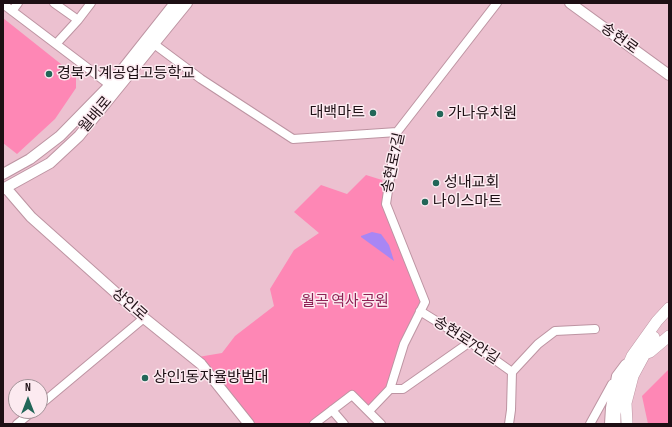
<!DOCTYPE html>
<meta charset="utf-8">
<style>
body{margin:0}
#map{position:relative;width:672px;height:427px;overflow:hidden;background:#ecc1d0;font-family:"Sofia Sans Condensed",sans-serif}
canvas{display:block}
.frame{position:absolute;inset:0;border:4px solid #1d0f14;pointer-events:none}
.north{position:absolute;left:8px;top:379px;width:40px;height:40px;box-sizing:border-box;background:#fceaf0;border:1px solid #a39298;border-radius:50%;rotate:0deg;font-size:11px;font-weight:700;line-height:16px;text-align:center;color:#1d0f14}
.north::after{content:'';display:block;margin:auto;width:14px;height:18px;background:#226658;clip-path:polygon(50% 0,100% 100%,50% 72%,0 100%)}
</style>
<div id="map">
<canvas width="672" height="427"></canvas>
<div class="frame"></div>
<div class="north">N</div>
</div>
<script>
const c = document.querySelector('canvas').getContext('2d');
c.lineJoin = 'round';
function fillPath(path, color) { c.fillStyle = color; c.fill(path, 'evenodd'); }
const toPath = rows => new Path2D(rows.map(r => 'M' + r).join(''));
function stroke(path, color, width, dash) { c.strokeStyle = color; c.lineWidth = width; c.lineCap = dash ? 'butt' : 'round'; c.setLineDash(dash || []); c.stroke(path); }
function label(font, color, halo, rows, align = 'center') {
  c.font = font + ' "Sofia Sans Condensed","Noto Sans KR",sans-serif'; c.lineWidth = 3; c.setLineDash([]); c.textBaseline = 'middle'; c.strokeStyle = halo; c.fillStyle = color; for (const [text, x, y, turn = 0] of rows) {
    c.save(); c.translate(x, y); c.rotate((+turn || 0) * Math.PI / 180); c.textAlign = isNaN(turn) ? turn : align; if (halo) c.strokeText(text, 0, 0); c.fillText(text, 0, 0); c.restore();
  }
}
fillPath(toPath([
 [3,18,76,76,76,88,55,119,17,154,3,143],
 [366,175,382,180,386,204,425,302,390,389,369,411,352,395,314,424,250,424,198,357,222,353,235,336,274,306,270,289,294,250,319,233,294,212,321,185,347,194],
 [669,369,669,424,648,424,642,396]
]), '#fe87b5');
fillPath(toPath([
 [372,232,381,234,389,245,394,261,361,237,361,236]
]), '#a886f4');
const minor = toPath([
 [54,3,78,20],
 [3,4,110,85],
 [12,11,18,3],
 [56,44,78,20,91,3],
 [154,44,201,79,293,139,397,132],
 [420,311,470,342,512,372],
 [390,389,403,389,470,342],
 [40,405,144,318],
 [332,410,344,424],
 [369,411,390,389,404,344,425,302,386,204,397,132,497,3],
 [17,424,33,411],
 [314,424,352,395,381,424],
 [509,424,511,410,512,372,538,344,555,331,595,329],
 [590,424,612,384],
 [609,424,610,408,616,376,625,364]
]);
const major = toPath([
 [570,3,669,75],
 [3,174,30,159,60,136,110,85,175,3],
 [6,188,31,217,144,318,201,364,249,424],
 [3,189,50,163,79,136,187,3]
]);
const highway = toPath([
 [644,354,650,352,669,336],
 [615,424,615,414,620,384,632,356,657,321,669,308],
 [627,424,626,403,633,376,654,337]
]);
stroke(minor, '#bd94a2', 10);
stroke(major, '#bd94a2', 12);
stroke(highway, '#bd94a2', 12);
stroke(minor, '#fff', 8);
stroke(major, '#fff', 10);
stroke(highway, '#fff', 11);
for (const [x, y, r, color] of [
 [49,74,4,"#226658"],
 [373,113,4,"#226658"],
 [440,114,4,"#226658"],
 [436,183,4,"#226658"],
 [425,202,4,"#226658"],
 [145,378,4,"#226658"]
]) { const dot = new Path2D(); dot.arc(x, y, r, 0, 2 * Math.PI); c.fillStyle = color; c.fill(dot); stroke(dot, '#fceaf0', 1.5); }
label('15px', '#1d0f14', '#fceaf0', [
 ["송현로",619,39,36],
 ["월배로",96,115,-50],
 ["송현로7길",394,163,-78],
 ["상인로",129,305,41],
 ["송현로7안길",466,341,33]
]);
label('15px', '#1d0f14', '#fceaf0', [
 ["경북기계공업고등학교",57,74],
 ["대백마트",365,113,"right"],
 ["가나유치원",448,114],
 ["성내교회",444,183],
 ["나이스마트",433,202],
 ["상인1동자율방범대",153,378]
], 'left');
label('15px', '#8e2054', '#fceaf0', [
 ["월곡 역사 공원",345,302]
]);
</script>
